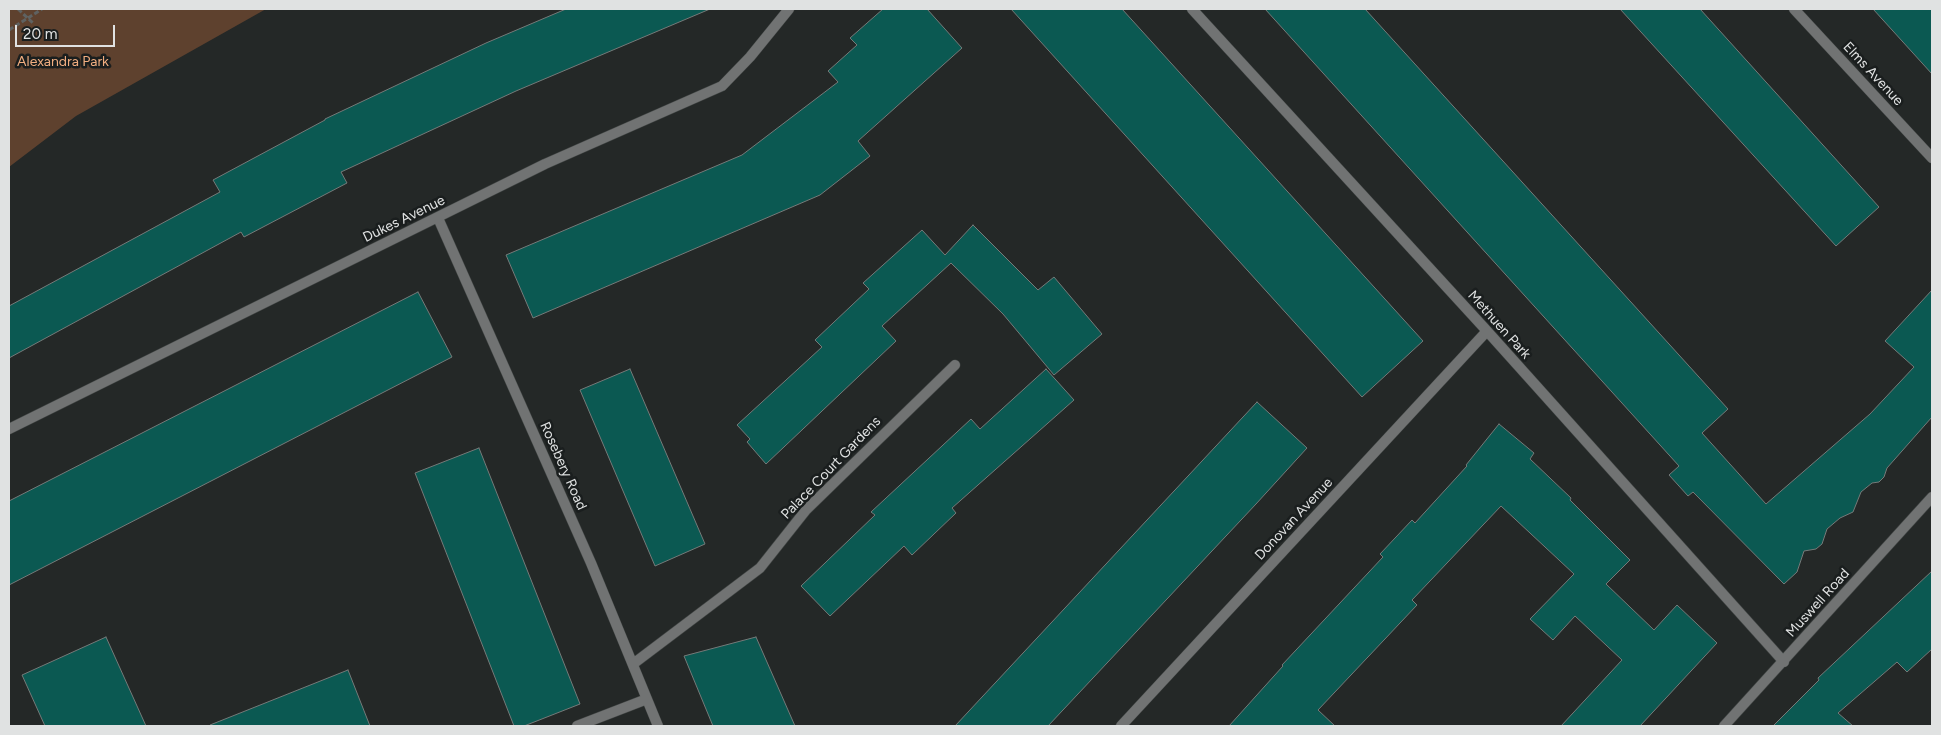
<!DOCTYPE html>
<style>
body{margin:0}
#map{position:relative;width:1941px;height:735px;overflow:hidden;background:#242827;font-family:Figtree,sans-serif}
canvas{display:block}
.frame{position:absolute;inset:0;border:10px solid #e0e2e2;pointer-events:none}
.scale{position:absolute;left:15px;top:25px;width:100px;height:22px;box-sizing:border-box;border:2px solid #e0e2e2;border-top:0;padding-left:6px;font-size:15px;line-height:18px;white-space:nowrap;color:#e0e2e2;-webkit-text-stroke:4px #1a1e1e;paint-order:stroke}
</style>
<div id="map">
<canvas width="1941" height="735"></canvas>
<div class="frame"></div>
<div class="scale">20 m</div>
</div>
<script>
const c = document.querySelector('canvas').getContext('2d');
c.lineJoin = 'round';
function fillPath(path, color) { c.fillStyle = color; c.fill(path, 'evenodd'); }
const toPath = rows => new Path2D(rows.map(r => 'M' + r).join(''));
function stroke(path, color, width, dash) { c.strokeStyle = color; c.lineWidth = width; c.lineCap = dash ? 'butt' : 'round'; c.setLineDash(dash || []); c.stroke(path); }
function label(font, color, halo, rows, align = 'center') {
  c.font = font + ' Figtree,sans-serif'; c.lineWidth = 5; c.setLineDash([]); c.textBaseline = 'middle'; c.strokeStyle = halo; c.fillStyle = color; for (const [text, x, y, turn = 0] of rows) {
    c.save(); c.translate(x, y); c.rotate((+turn || 0) * Math.PI / 180); c.textAlign = isNaN(turn) ? turn : align; if (halo) c.strokeText(text, 0, 0); c.fillText(text, 0, 0); c.restore();
  }
}
fillPath(toPath([
 [9,9,266,9,76,116,9,167]
]), '#5e412e');
const building = toPath([
 [566,9,710,9,516,91,341,172,347,183,244,237,241,232,9,358,9,306,220,192,213,180,325,120,325,119,486,43,566,9],
 [883,9,927,9,962,48,858,141,870,156,820,195,533,318,506,255,742,155,838,82,828,71,857,45,850,38,883,9],
 [1011,9,1122,9,1423,341,1362,397,1011,9],
 [1265,9,1365,9,1728,409,1702,433,1766,504,1870,414,1914,367,1885,341,1932,290,1932,417,1887,468,1884,477,1879,482,1872,483,1861,492,1853,512,1840,518,1827,529,1822,544,1816,549,1804,551,1797,572,1784,584,1693,492,1688,496,1669,475,1679,466,1265,9],
 [1620,9,1700,9,1879,207,1836,246,1620,9],
 [1873,9,1932,9,1932,74,1873,9],
 [973,225,1038,290,1054,277,1102,334,1054,375,1003,314,951,263,882,326,896,341,766,464,747,442,750,439,737,425,822,347,815,340,869,289,863,283,922,230,945,255,973,225],
 [418,292,452,357,9,585,9,501,418,292],
 [630,369,705,544,655,566,580,390,630,369],
 [1046,369,1074,400,952,508,956,513,912,555,904,546,830,616,801,586,875,515,871,512,971,419,980,429,1046,369],
 [1257,402,1307,448,1256,504,1048,726,955,726,1257,402],
 [1499,424,1534,453,1530,459,1571,498,1570,500,1630,560,1606,584,1654,630,1677,605,1717,643,1640,726,1561,726,1622,660,1575,616,1553,640,1530,619,1574,574,1501,506,1412,600,1417,605,1318,710,1335,726,1229,726,1283,666,1282,665,1383,557,1380,554,1412,520,1415,523,1467,466,1466,465,1499,424],
 [479,448,580,704,524,726,514,726,415,473,479,448],
 [1932,571,1932,649,1907,672,1897,662,1838,713,1853,726,1773,726,1819,680,1818,678,1932,571],
 [106,637,146,726,45,726,22,675,106,637],
 [756,637,795,726,713,726,684,656,756,637],
 [348,670,370,726,210,726,210,725,348,670]
]);
fillPath(building, '#0b5952');
stroke(building, '#757a79', 1);
const minor = toPath([
 [1192,9,1487,331,1784,662],
 [1794,9,1932,158],
 [438,218,591,563,658,726],
 [633,664,760,568,806,510,955,365],
 [577,726,647,699],
 [1121,726,1487,331],
 [1724,726,1932,497]
]);
const tertiary = toPath([
 [9,429,545,164,722,86,750,57,789,9]
]);
stroke(minor, '#424645', 11);
stroke(tertiary, '#424645', 11);
stroke(toPath([
 [18,9,34,24],
 [9,30,42,9]
]), '#5f6261', 3, [5, 2.5]);
stroke(minor, '#717373', 10);
stroke(tertiary, '#717373', 10);
label('14px', '#f1ae80', '#1a1e1e', [
 ["Alexandra Park",63,62]
]);
label('14px', '#e0e2e2', '#1a1e1e', [
 ["Elms Avenue",1873,74,47],
 ["Dukes Avenue",404,219,-26],
 ["Methuen Park",1499,325,48],
 ["Rosebery Road",563,466,66],
 ["Palace Court Gardens",831,468,-46],
 ["Donovan Avenue",1294,519,-47],
 ["Muswell Road",1818,603,-48]
]);
</script>
